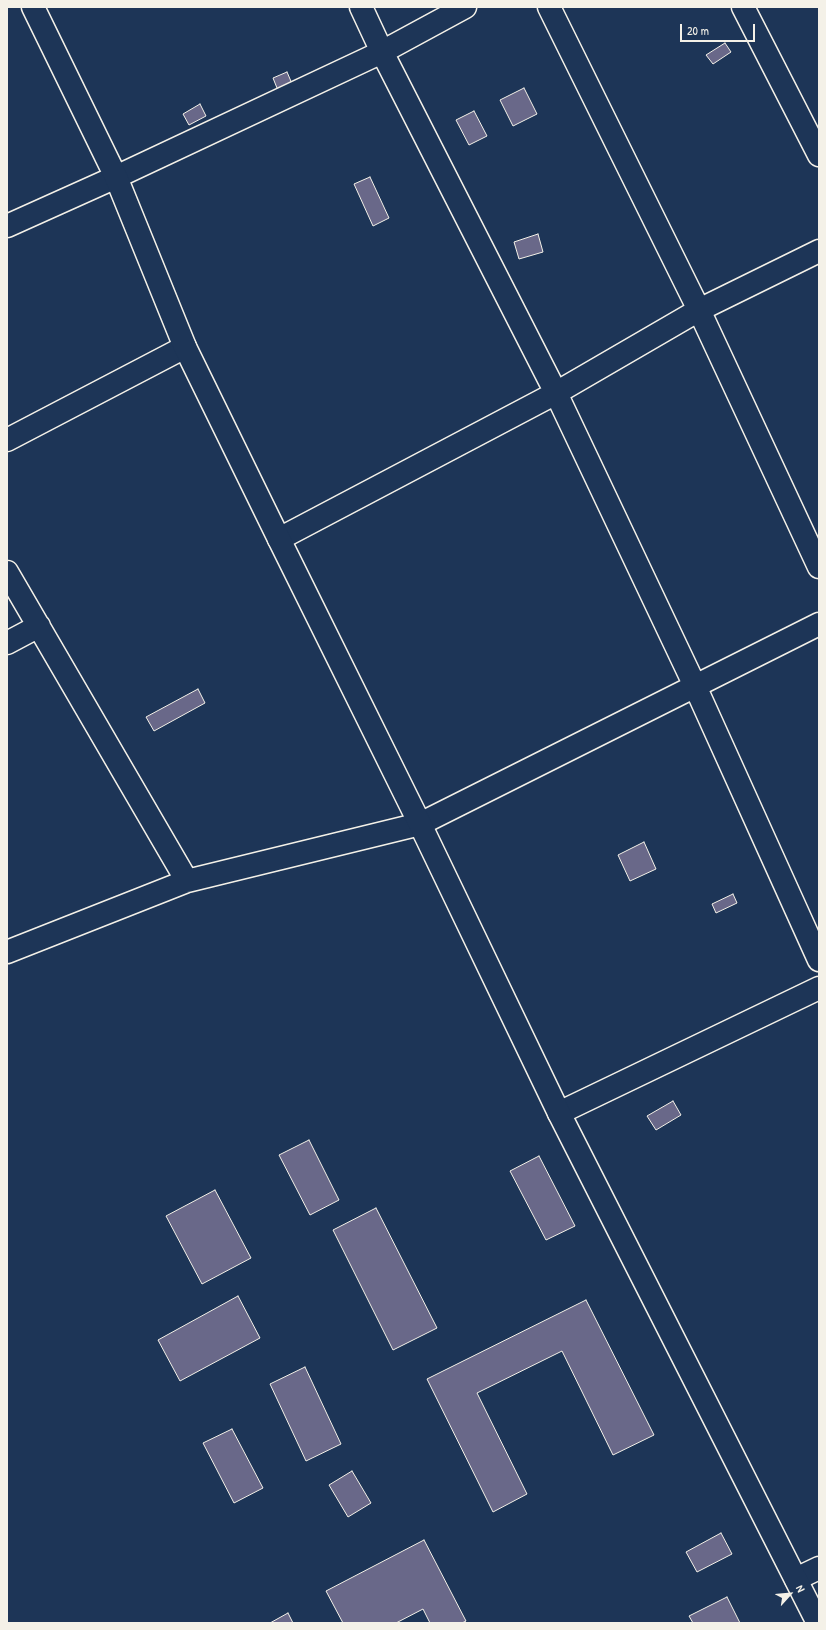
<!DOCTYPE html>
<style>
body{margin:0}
#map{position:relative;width:826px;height:1630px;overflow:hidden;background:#1d3557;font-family:"Patrick Hand",sans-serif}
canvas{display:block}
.frame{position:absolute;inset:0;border:8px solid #f4f1e8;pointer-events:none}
.north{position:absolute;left:770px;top:1574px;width:40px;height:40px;-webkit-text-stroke:3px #1d3557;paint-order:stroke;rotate:63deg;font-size:11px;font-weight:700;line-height:16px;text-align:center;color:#f4f1e8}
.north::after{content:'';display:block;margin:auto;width:14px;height:18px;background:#f4f1e8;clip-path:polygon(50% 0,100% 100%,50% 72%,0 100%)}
.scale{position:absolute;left:680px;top:24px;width:75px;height:18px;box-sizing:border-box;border:2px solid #f4f1e8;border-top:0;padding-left:5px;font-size:12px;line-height:14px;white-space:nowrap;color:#f4f1e8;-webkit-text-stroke:3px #1d3557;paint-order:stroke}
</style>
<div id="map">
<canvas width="826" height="1630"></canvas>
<div class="frame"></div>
<div class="north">N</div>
<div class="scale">20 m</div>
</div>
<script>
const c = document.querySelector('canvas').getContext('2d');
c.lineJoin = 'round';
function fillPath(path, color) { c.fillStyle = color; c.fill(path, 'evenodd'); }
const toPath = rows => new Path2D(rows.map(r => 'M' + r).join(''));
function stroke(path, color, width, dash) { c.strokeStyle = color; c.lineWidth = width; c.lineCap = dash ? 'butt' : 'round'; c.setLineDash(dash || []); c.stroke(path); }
const building = toPath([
 [725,43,731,52,713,64,706,55,725,43],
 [287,72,293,86,279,93,273,78,287,72],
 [524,88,537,114,513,126,500,100,524,88],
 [200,104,206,116,189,125,183,114,200,104],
 [474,111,487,136,469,145,456,120,474,111],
 [370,177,389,218,373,226,354,184,370,177],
 [538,234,543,252,519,259,514,242,538,234],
 [198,689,205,703,154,731,146,717,198,689],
 [644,842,656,869,630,881,618,855,644,842],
 [733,894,737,903,716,913,712,904,733,894],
 [673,1101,681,1115,656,1130,647,1116,673,1101],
 [309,1140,339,1200,310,1215,279,1155,309,1140],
 [539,1156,575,1226,546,1240,510,1171,539,1156],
 [215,1190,251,1258,202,1284,166,1216,215,1190],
 [376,1208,437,1328,393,1350,333,1230,376,1208],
 [238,1296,260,1338,180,1381,158,1340,238,1296],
 [586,1300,654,1435,613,1455,562,1351,477,1393,527,1494,493,1512,427,1379,586,1300],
 [305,1367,341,1444,306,1461,270,1384,305,1367],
 [232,1429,263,1488,234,1503,203,1443,232,1429],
 [352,1471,371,1503,348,1517,329,1485,352,1471],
 [721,1533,732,1554,697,1572,686,1552,721,1533],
 [424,1540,466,1621,462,1623,430,1623,423,1609,396,1623,343,1623,326,1591,424,1540],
 [727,1597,740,1623,693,1623,689,1616,727,1597],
 [288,1613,293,1623,270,1623,288,1613]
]);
fillPath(building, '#696889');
stroke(building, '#f4f1e8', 1);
const minor = toPath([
 [361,7,382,52,556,393,695,686,819,960],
 [549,7,699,310,819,567],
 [743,7,819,155],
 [7,226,116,177,382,52,465,7],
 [7,440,185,347],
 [279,539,556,393,699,310,819,251],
 [7,572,187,881],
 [7,643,39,626],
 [7,952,187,881,420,824,819,624],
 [559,1113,819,988],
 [796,1579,819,1568]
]);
const tertiary = toPath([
 [33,7,116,177,185,347,279,539,420,824,559,1113,818,1623]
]);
stroke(minor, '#f4f1e8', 25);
stroke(tertiary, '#f4f1e8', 25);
stroke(minor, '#1d3557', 22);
stroke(tertiary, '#1d3557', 22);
</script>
